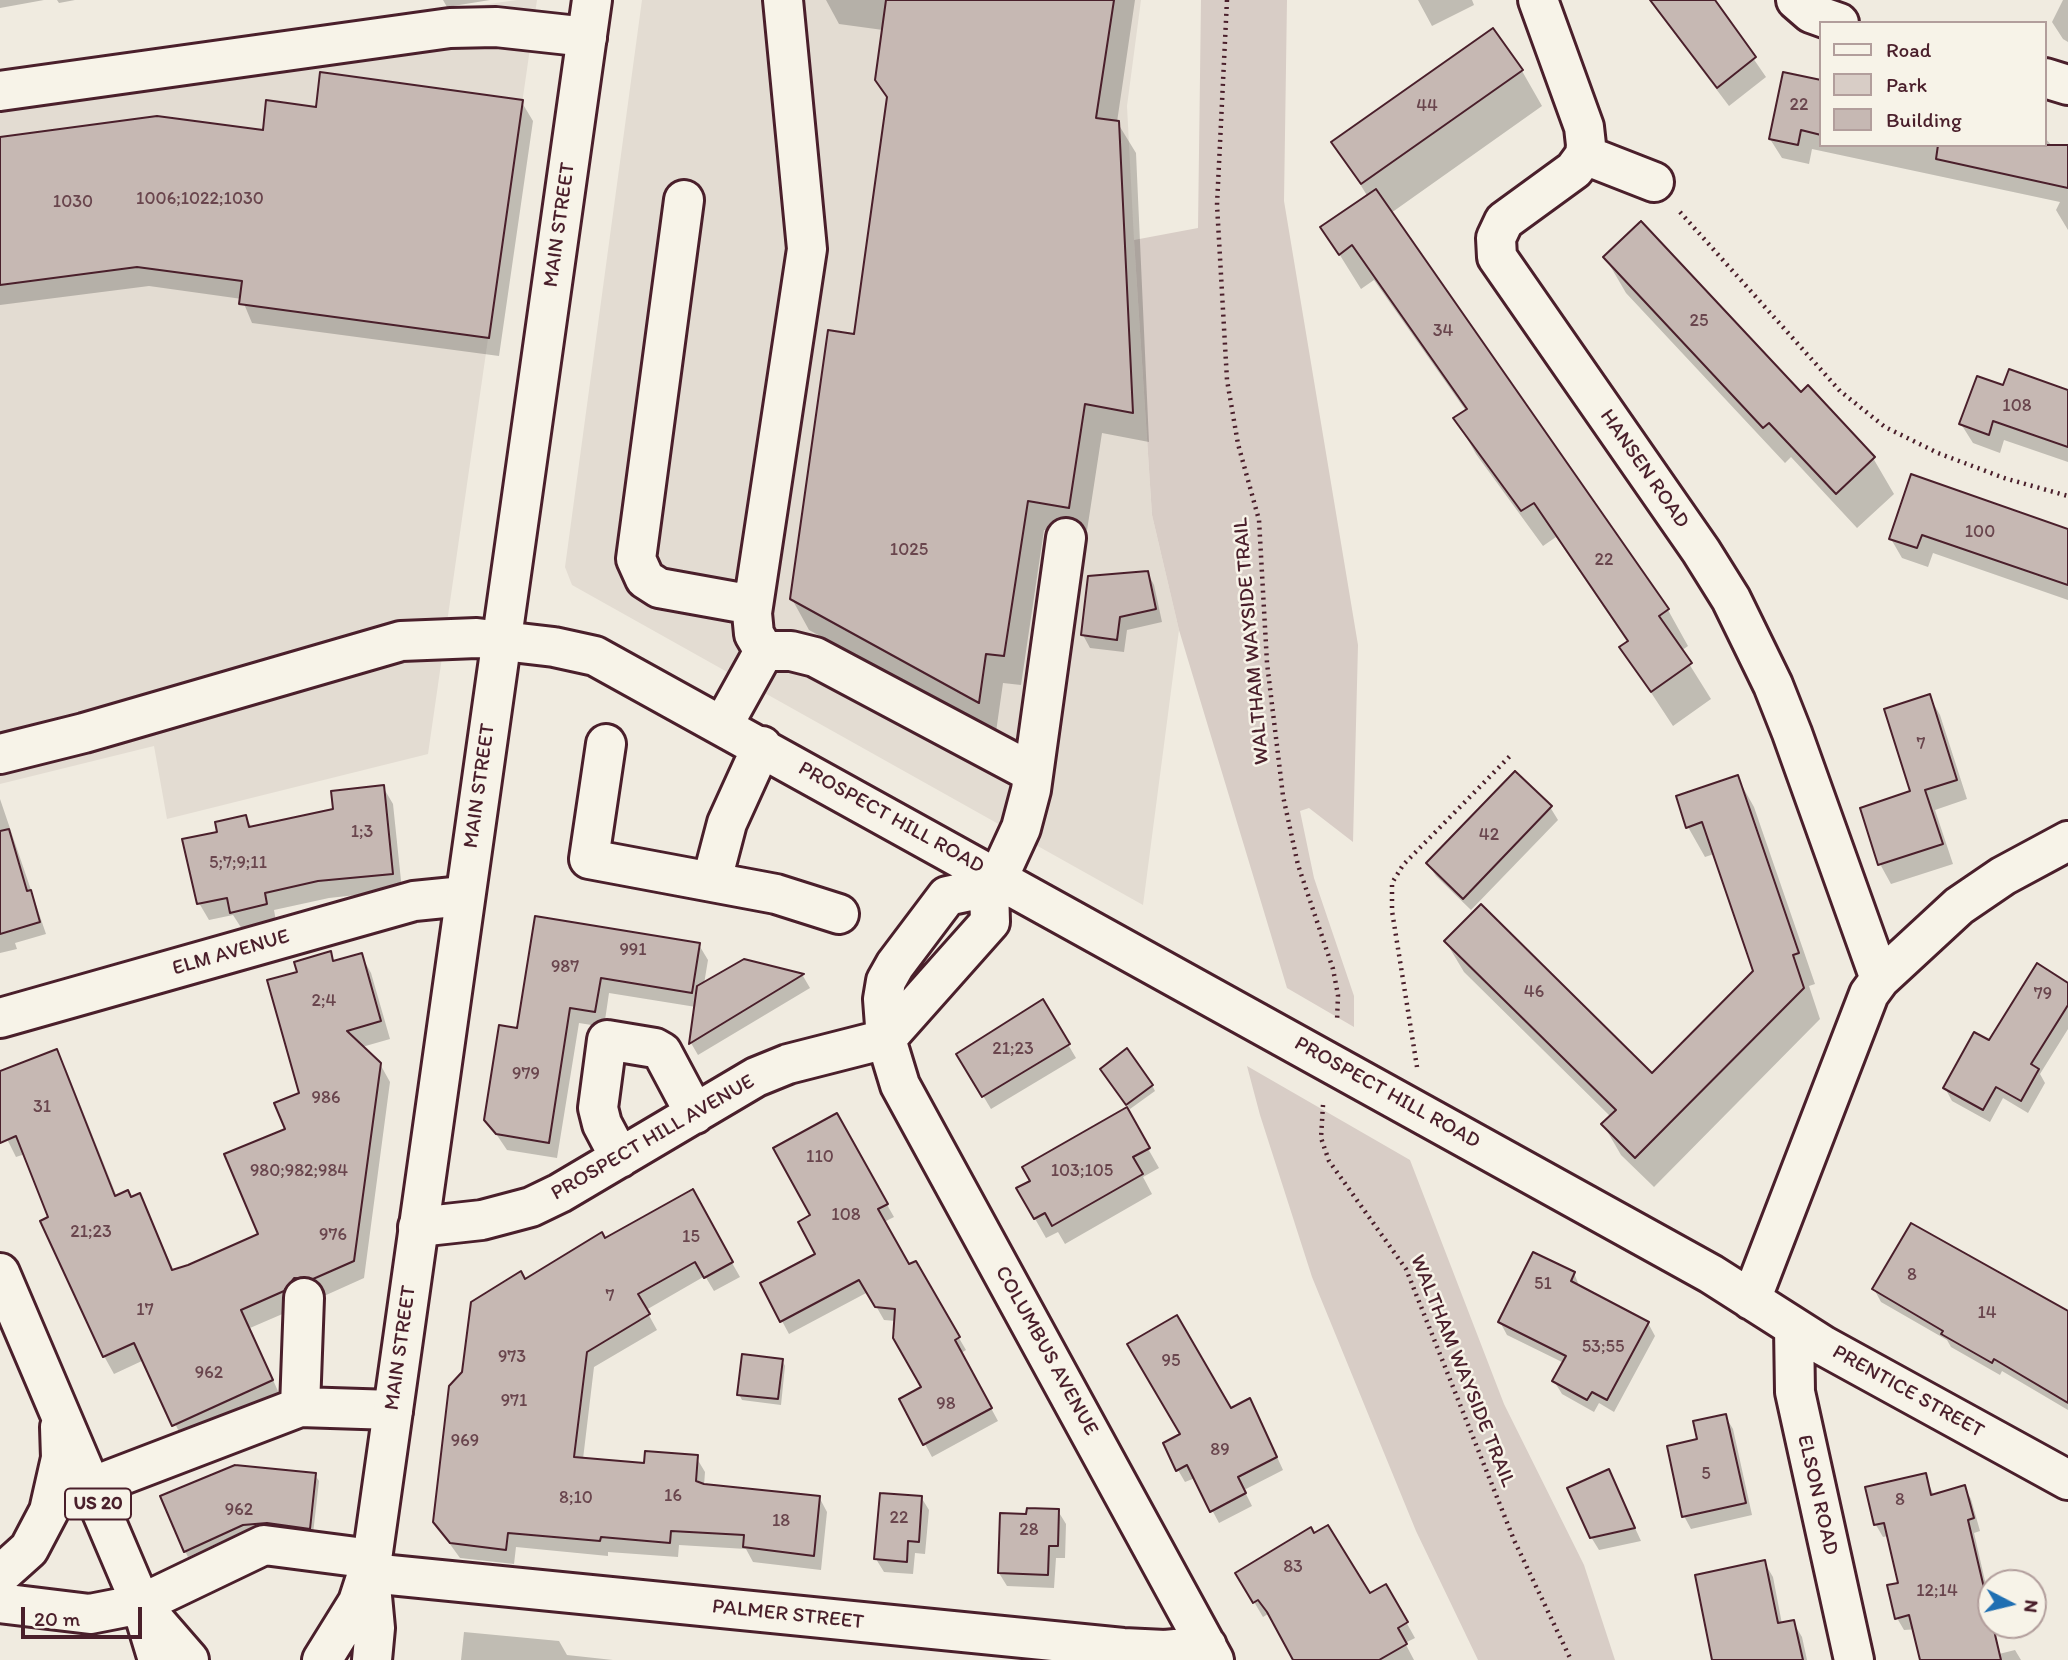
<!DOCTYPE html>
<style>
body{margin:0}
#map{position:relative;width:2068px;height:1660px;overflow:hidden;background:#f0ebe0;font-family:Itim,sans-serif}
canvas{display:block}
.legend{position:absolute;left:1819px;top:21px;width:228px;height:126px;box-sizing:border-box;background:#f7f3e8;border:2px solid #b29e9c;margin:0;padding:9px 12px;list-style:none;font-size:21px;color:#4a1f2b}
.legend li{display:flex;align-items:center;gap:14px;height:35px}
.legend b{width:35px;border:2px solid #b29e9c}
.north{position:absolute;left:1977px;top:1569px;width:70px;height:70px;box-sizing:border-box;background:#f7f3e8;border:2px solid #b29e9c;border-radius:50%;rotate:97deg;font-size:19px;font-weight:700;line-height:28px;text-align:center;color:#4a1f2b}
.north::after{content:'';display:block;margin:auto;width:24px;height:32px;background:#1f6fb2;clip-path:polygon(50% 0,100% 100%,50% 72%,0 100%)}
.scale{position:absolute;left:21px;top:1607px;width:121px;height:32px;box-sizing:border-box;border:4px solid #4a1f2b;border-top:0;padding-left:9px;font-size:21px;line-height:24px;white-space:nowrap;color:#4a1f2b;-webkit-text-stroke:5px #f7f3e8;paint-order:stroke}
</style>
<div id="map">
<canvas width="2068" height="1660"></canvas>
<ul class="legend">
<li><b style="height:9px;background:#f7f3e8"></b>Road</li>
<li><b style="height:19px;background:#d8cdc6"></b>Park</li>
<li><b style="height:19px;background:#c6b8b3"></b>Building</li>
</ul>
<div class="north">N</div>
<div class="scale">20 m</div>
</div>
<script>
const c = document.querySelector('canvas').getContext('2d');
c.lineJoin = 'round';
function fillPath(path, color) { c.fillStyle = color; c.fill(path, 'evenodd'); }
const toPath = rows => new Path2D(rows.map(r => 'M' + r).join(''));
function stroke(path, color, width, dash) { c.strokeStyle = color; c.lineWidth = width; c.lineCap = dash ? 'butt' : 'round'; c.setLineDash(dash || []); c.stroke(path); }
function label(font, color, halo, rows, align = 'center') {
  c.font = font + ' Itim,sans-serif'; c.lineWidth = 5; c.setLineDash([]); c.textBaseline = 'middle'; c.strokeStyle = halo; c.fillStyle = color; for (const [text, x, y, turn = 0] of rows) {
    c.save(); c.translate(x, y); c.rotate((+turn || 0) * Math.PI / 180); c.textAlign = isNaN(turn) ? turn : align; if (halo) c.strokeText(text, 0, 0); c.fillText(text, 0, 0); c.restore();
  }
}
fillPath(toPath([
 [517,0,537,0,428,754,167,819,154,746,0,784,0,73],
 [642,0,1141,0,1127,106,1134,240,1152,515,1179,630,1143,905,572,585,565,567]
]), '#e3dcd2');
fillPath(toPath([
 [1201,0,1287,0,1284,201,1358,645,1353,842,1309,808,1300,811,1314,878,1354,996,1354,1027,1287,988,1179,630,1152,515,1134,240,1198,228],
 [1247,1066,1410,1160,1504,1404,1584,1565,1615,1660,1478,1660,1416,1531,1312,1277,1260,1115]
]), '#d8cdc6');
fillPath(toPath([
 [0,0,44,0,0,8],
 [57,0,75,0,59,3],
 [443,0,490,0,447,7],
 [826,0,1135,0,1117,122,1136,153,1149,442,1102,433,1086,537,1044,530,1021,685,1003,683,996,732,809,630,792,599,856,336,889,99,883,30,839,24],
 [1418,0,1472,0,1474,5,1432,26],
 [1649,0,1713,0,1766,77,1729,106],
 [2063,0,2068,0,2068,42,2063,39,2052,22],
 [1522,71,1542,106,1391,213,1668,610,1688,646,1681,651,1711,699,1673,726,1621,647,1628,643,1556,537,1543,546,1476,454,1456,419,1466,411,1374,280,1361,289,1323,228,1368,197,1334,142],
 [1784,74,1821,82,1821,145,2045,145,2045,138,2068,164,2068,230,2056,210,2060,202,1812,149,1809,164,1782,158,1770,139],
 [521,101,533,121,499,356,252,323,242,299,149,286,0,305,0,139,264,132,318,109],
 [1605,257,1801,395,1873,458,1894,494,1857,528,1791,457,1785,463,1626,293],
 [2004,387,2068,392,2068,462,2004,440,2000,453,1973,443,1961,424],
 [1912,477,2068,531,2068,600,1933,553,1928,567,1902,558,1891,539],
 [1147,572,1154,585,1162,622,1127,630,1124,652,1090,648,1083,635],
 [1929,696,1940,715,1967,799,1935,810,1953,864,1891,884,1880,864,1862,809,1913,792],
 [1737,777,1754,807,1815,984,1809,986,1820,1019,1654,1187,1621,1155,1603,1124,1611,1117,1464,972,1446,942,1652,1075,1755,971,1714,854,1705,857,1688,827],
 [383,787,393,804,402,890,329,898,274,910,276,921,242,929,233,915,209,920,199,903,219,833,246,817,252,828,335,810],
 [0,799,46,934,15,943,17,949,0,953],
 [1550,807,1558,820,1471,910,1436,876,1428,864],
 [537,918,699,945,708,960,704,984,744,961,803,976,810,988,698,1055,691,1043,696,1007,609,993,604,1027,579,1023,557,1158,507,1150,486,1119,519,1030],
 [330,953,335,963,361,955,371,973,390,1039,362,1047,380,1064,390,1082,364,1278,324,1296,304,1295,294,1309,250,1328,281,1398,184,1442,144,1360,114,1374,104,1356,68,1275,25,1154,16,1157,0,1125,0,1073,56,1051,66,1069,117,1197,131,1199,140,1195,174,1271,188,1267,260,1235,288,1130,301,1094,299,973],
 [2068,985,2068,1029,2040,1074,2045,1083,2028,1113,2003,1098,1990,1122,1952,1101,1945,1088,1989,1043],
 [1043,1002,1076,1058,991,1109,958,1054],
 [1106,1075,1152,1085,1155,1091,1130,1109],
 [1126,1110,1159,1168,1143,1177,1152,1194,1065,1244,1058,1232,1046,1238,1018,1189],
 [836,1115,894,1217,884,1222,909,1267,915,1263,966,1350,961,1353,998,1421,932,1457,901,1400,923,1388,896,1321,884,1320,868,1292,789,1334,762,1284,818,1255,813,1216],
 [692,1192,740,1277,714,1291,705,1276,646,1310,657,1330,594,1367,583,1459,646,1465,696,1457,705,1472,704,1486,819,1497,827,1512,821,1570,753,1562,746,1549,679,1545,678,1557,608,1552,608,1556,516,1547,514,1564,460,1558,434,1522,464,1373,525,1281],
 [1574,1273,1580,1288,1648,1323,1655,1336,1614,1412,1599,1403,1594,1412,1562,1394,1554,1381,1564,1363,1507,1335,1500,1322],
 [1874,1289,2068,1313,2068,1410,2002,1371,2000,1375,1951,1347,1947,1340,1881,1302],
 [782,1360,785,1366,781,1405,742,1400,739,1394],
 [1231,1411,1257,1413,1283,1470,1244,1490,1252,1506,1219,1523,1195,1478,1185,1482,1178,1470,1183,1435],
 [1725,1416,1733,1429,1752,1515,1691,1529,1684,1516,1699,1441],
 [1609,1471,1641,1541,1599,1550,1591,1537],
 [315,1475,319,1481,313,1534,271,1529,246,1530,188,1557,185,1551],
 [1925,1475,1934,1496,1964,1487,1971,1499,1980,1531,1974,1533,1991,1607,1991,1624,1904,1630,1897,1618,1900,1584,1888,1536,1883,1537,1876,1525,1867,1489],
 [921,1497,929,1510,925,1554,915,1553,913,1574,884,1572,876,1559],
 [1058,1511,1066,1524,1065,1558,1056,1558,1054,1588,1007,1586,999,1573,1028,1515],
 [1764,1562,1773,1577,1782,1624,1793,1622,1802,1637,1807,1660,1714,1660],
 [1237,1573,1370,1595,1386,1586,1415,1638,1405,1643,1414,1660,1295,1660,1276,1625,1268,1614,1263,1617],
 [464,1632,559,1641,567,1655,613,1660,461,1660],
 [2015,1650,2021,1660,1975,1660]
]), '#0003');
const building = toPath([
 [886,0,1114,0,1096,118,1119,121,1133,413,1085,404,1069,508,1028,501,1004,656,986,654,979,703,790,599,828,330,854,334,887,97,875,80,886,0],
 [1650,0,1715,0,1756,57,1717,88,1650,0],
 [1493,28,1523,70,1361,184,1331,142,1493,28],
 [320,72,523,100,489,338,239,304,242,281,137,267,0,285,0,137,157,116,263,130,266,100,316,107,320,72],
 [1783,72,1821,80,1821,135,1801,130,1798,145,1769,139,1783,72],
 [1938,145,2068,145,2068,188,1936,159,1938,145],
 [1376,189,1669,609,1659,616,1692,663,1651,692,1619,647,1628,641,1534,503,1521,511,1453,418,1467,409,1352,245,1339,255,1320,227,1376,189],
 [1641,221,1801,392,1808,385,1875,457,1836,494,1769,423,1763,428,1603,257,1641,221],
 [2009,369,2068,390,2068,447,1993,421,1989,435,1959,424,1977,376,2003,385,2009,369],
 [1911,474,2068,529,2068,585,1922,535,1917,548,1889,539,1911,474],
 [1148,571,1156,609,1120,617,1117,640,1081,635,1088,576,1148,571],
 [1930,694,1957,780,1925,790,1943,844,1878,865,1860,808,1910,791,1884,709,1930,694],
 [1515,771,1552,806,1463,899,1426,863,1515,771],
 [1738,775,1799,953,1793,955,1804,988,1635,1158,1601,1124,1616,1110,1444,941,1481,904,1652,1073,1753,971,1702,822,1686,828,1676,796,1738,775],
 [384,785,393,874,318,881,265,893,267,904,230,913,227,898,197,904,182,839,217,832,215,822,246,815,249,827,333,809,331,791,384,785],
 [9,829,27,891,31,890,40,922,0,934,0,831,9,829],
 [535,916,700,943,692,993,601,978,595,1012,570,1008,549,1143,496,1134,484,1120,499,1025,517,1028,535,916],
 [331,951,333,961,362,953,381,1021,347,1031,381,1063,354,1261,313,1279,294,1278,284,1291,241,1310,273,1380,172,1426,134,1343,103,1357,40,1221,48,1217,16,1136,0,1143,0,1071,57,1049,115,1196,128,1190,131,1197,140,1193,172,1270,188,1265,258,1234,224,1154,285,1129,274,1103,299,1093,267,980,297,972,294,962,331,951],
 [744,959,804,974,689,1044,697,986,744,959],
 [2037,963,2068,983,2068,1005,2031,1064,2039,1069,2021,1101,1996,1087,1983,1110,1943,1088,1974,1032,1989,1040,2037,963],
 [1043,999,1070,1044,982,1097,956,1054,1043,999],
 [1127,1048,1153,1085,1126,1105,1100,1069,1127,1048],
 [1127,1107,1150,1148,1133,1157,1143,1174,1052,1226,1045,1213,1034,1219,1016,1188,1030,1181,1022,1167,1127,1107],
 [837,1113,888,1204,878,1209,909,1264,916,1261,960,1337,955,1340,992,1408,923,1445,899,1399,921,1387,893,1338,895,1309,875,1307,859,1280,780,1322,760,1283,815,1254,798,1222,810,1215,773,1148,837,1113],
 [693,1189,733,1262,704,1278,695,1262,638,1294,650,1314,587,1352,574,1457,644,1463,645,1451,698,1455,696,1481,704,1484,820,1496,814,1556,743,1547,744,1535,671,1531,670,1543,601,1537,600,1541,508,1533,506,1550,450,1543,433,1522,449,1386,462,1372,471,1302,521,1271,525,1279,602,1232,605,1238,693,1189],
 [1911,1223,2068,1311,2068,1403,1994,1359,1992,1363,1941,1334,1943,1331,1872,1289,1911,1223],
 [1533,1252,1575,1272,1571,1281,1649,1322,1607,1400,1592,1392,1587,1400,1552,1381,1566,1356,1498,1322,1533,1252],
 [1177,1315,1231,1408,1250,1398,1277,1457,1238,1477,1246,1493,1210,1512,1187,1465,1176,1471,1163,1443,1180,1434,1127,1344,1177,1315],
 [742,1354,783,1359,778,1399,737,1395,742,1354],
 [1726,1414,1746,1503,1682,1517,1667,1446,1697,1439,1693,1421,1726,1414],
 [235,1465,316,1473,310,1529,267,1523,243,1525,184,1552,160,1496,235,1465],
 [1609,1469,1635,1528,1590,1538,1567,1488,1609,1469],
 [1926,1473,1931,1495,1965,1485,1974,1518,1968,1520,2001,1660,1920,1660,1909,1615,1895,1619,1887,1585,1898,1583,1884,1523,1874,1525,1865,1487,1926,1473],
 [880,1493,922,1496,919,1542,908,1541,907,1562,874,1559,880,1493],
 [1027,1508,1059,1509,1058,1546,1049,1546,1048,1575,998,1573,1000,1513,1026,1514,1027,1508],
 [1328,1525,1370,1593,1386,1584,1408,1622,1398,1628,1407,1644,1379,1660,1293,1660,1267,1612,1258,1600,1253,1603,1235,1573,1311,1527,1314,1533,1328,1525],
 [1765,1560,1778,1623,1794,1620,1803,1660,1712,1660,1695,1575,1765,1560]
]);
fillPath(building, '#c6b8b3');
stroke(building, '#4a1f2b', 2);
const minor = toPath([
 [1538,0,1584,127,1586,145,1585,155,1574,170,1504,221,1496,238,1497,257,1701,551,1731,599,1773,685,1792,733,1880,979],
 [1796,0,1811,13,1839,23],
 [2045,78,2068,85],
 [0,91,450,28,496,27,587,37],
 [1585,155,1654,182],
 [684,200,636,559,645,579,659,588,753,605],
 [1066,538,1031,790,1021,828,998,878,989,887,947,896,895,965,886,981,883,999,886,1039,900,1085,1214,1660],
 [764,651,754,634,752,613,807,249,783,0],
 [764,651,791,651,815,657,1033,773],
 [723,725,764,651],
 [606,744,589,859,776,894,839,914],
 [0,754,84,733,401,641,477,638,554,647,595,656,1711,1274,1824,1346,2068,1480],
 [712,880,727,823,762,746],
 [0,1018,414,901,464,896],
 [620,1158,602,1124,598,1108,607,1040,655,1048,662,1052,695,1114],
 [418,1227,482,1220,531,1207,560,1193,756,1077,788,1064,886,1039,990,922,989,887],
 [1751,1300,1869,994,1880,979,1959,906,2003,876,2068,841],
 [1794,1328,1795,1392,1854,1660],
 [300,1407,304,1298],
 [91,1487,300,1407,393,1410],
 [370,1573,1123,1648,1165,1650,1207,1646],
 [141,1604,264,1545,372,1559]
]);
const major = toPath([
 [0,1273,141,1604,158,1660],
 [0,1575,29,1549,49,1511,61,1458,60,1427],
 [370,1575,375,1628,372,1660],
 [0,1603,90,1614,141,1604],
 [149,1614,189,1660],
 [322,1660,358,1602,372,1559,592,0]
]);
stroke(minor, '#4a1f2b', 44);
stroke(major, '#4a1f2b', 44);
stroke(toPath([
 [1227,0,1217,205,1227,380,1238,444,1259,520,1267,663,1283,796,1298,865,1333,969,1338,995,1337,1021],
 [1680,212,1840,391,1885,427,1938,453,2004,478,2068,496],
 [1417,1067,1392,911,1392,883,1403,865,1512,754],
 [1323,1105,1321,1138,1329,1161,1406,1269,1514,1540,1571,1660]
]), '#4a1f2b', 4.5, [2, 5]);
stroke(minor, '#f7f3e8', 38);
stroke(major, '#f7f3e8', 38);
label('18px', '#69454d', null, [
 ["22",1799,105],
 ["44",1427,106],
 ["1006;1022;1030",200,199],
 ["1030",73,202],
 ["25",1699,321],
 ["34",1443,331],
 ["108",2017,406],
 ["100",1980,532],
 ["1025",909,550],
 ["22",1604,560],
 ["7",1921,744],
 ["1;3",362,832],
 ["42",1489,835],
 ["5;7;9;11",238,863],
 ["991",633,950],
 ["987",565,967],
 ["46",1534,992],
 ["79",2043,994],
 ["2;4",324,1001],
 ["21;23",1013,1049],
 ["979",526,1074],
 ["986",326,1098],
 ["31",42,1107],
 ["110",820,1157],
 ["980;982;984",299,1171],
 ["103;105",1082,1171],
 ["108",846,1215],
 ["21;23",91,1232],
 ["976",333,1235],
 ["15",691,1237],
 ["8",1912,1275],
 ["51",1543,1284],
 ["7",610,1296],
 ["17",145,1310],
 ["14",1987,1313],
 ["53;55",1603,1347],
 ["973",512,1357],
 ["95",1171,1361],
 ["962",209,1373],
 ["971",514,1401],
 ["98",946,1404],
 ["969",465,1441],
 ["89",1220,1450],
 ["5",1706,1474],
 ["16",673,1496],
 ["8;10",576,1498],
 ["8",1900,1500],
 ["962",239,1510],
 ["22",899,1518],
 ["18",781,1521],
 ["28",1029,1530],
 ["83",1293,1567],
 ["12;14",1937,1591]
]);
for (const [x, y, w] of [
 [98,1504,66]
]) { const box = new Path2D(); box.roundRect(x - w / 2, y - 15.5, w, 31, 5); c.fillStyle = '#f7f3e8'; c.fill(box); stroke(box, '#4a1f2b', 2); }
label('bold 19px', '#4a1f2b', null, [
 ["US 20",98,1504]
]);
label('21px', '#4a1f2b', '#f7f3e8', [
 ["MAIN STREET",560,225,-82],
 ["HANSEN ROAD",1644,469,55],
 ["WALTHAM WAYSIDE TRAIL",1252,641,-95],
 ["MAIN STREET",480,786,-82],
 ["PROSPECT HILL ROAD",891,818,29],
 ["ELM AVENUE",231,953,-16],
 ["PROSPECT HILL ROAD",1387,1093,29],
 ["PROSPECT HILL AVENUE",653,1138,-30],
 ["MAIN STREET",401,1348,-82],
 ["COLUMBUS AVENUE",1046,1351,61],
 ["WALTHAM WAYSIDE TRAIL",1462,1371,68],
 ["PRENTICE STREET",1908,1392,29],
 ["ELSON ROAD",1817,1495,77],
 ["PALMER STREET",788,1615,6]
]);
</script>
